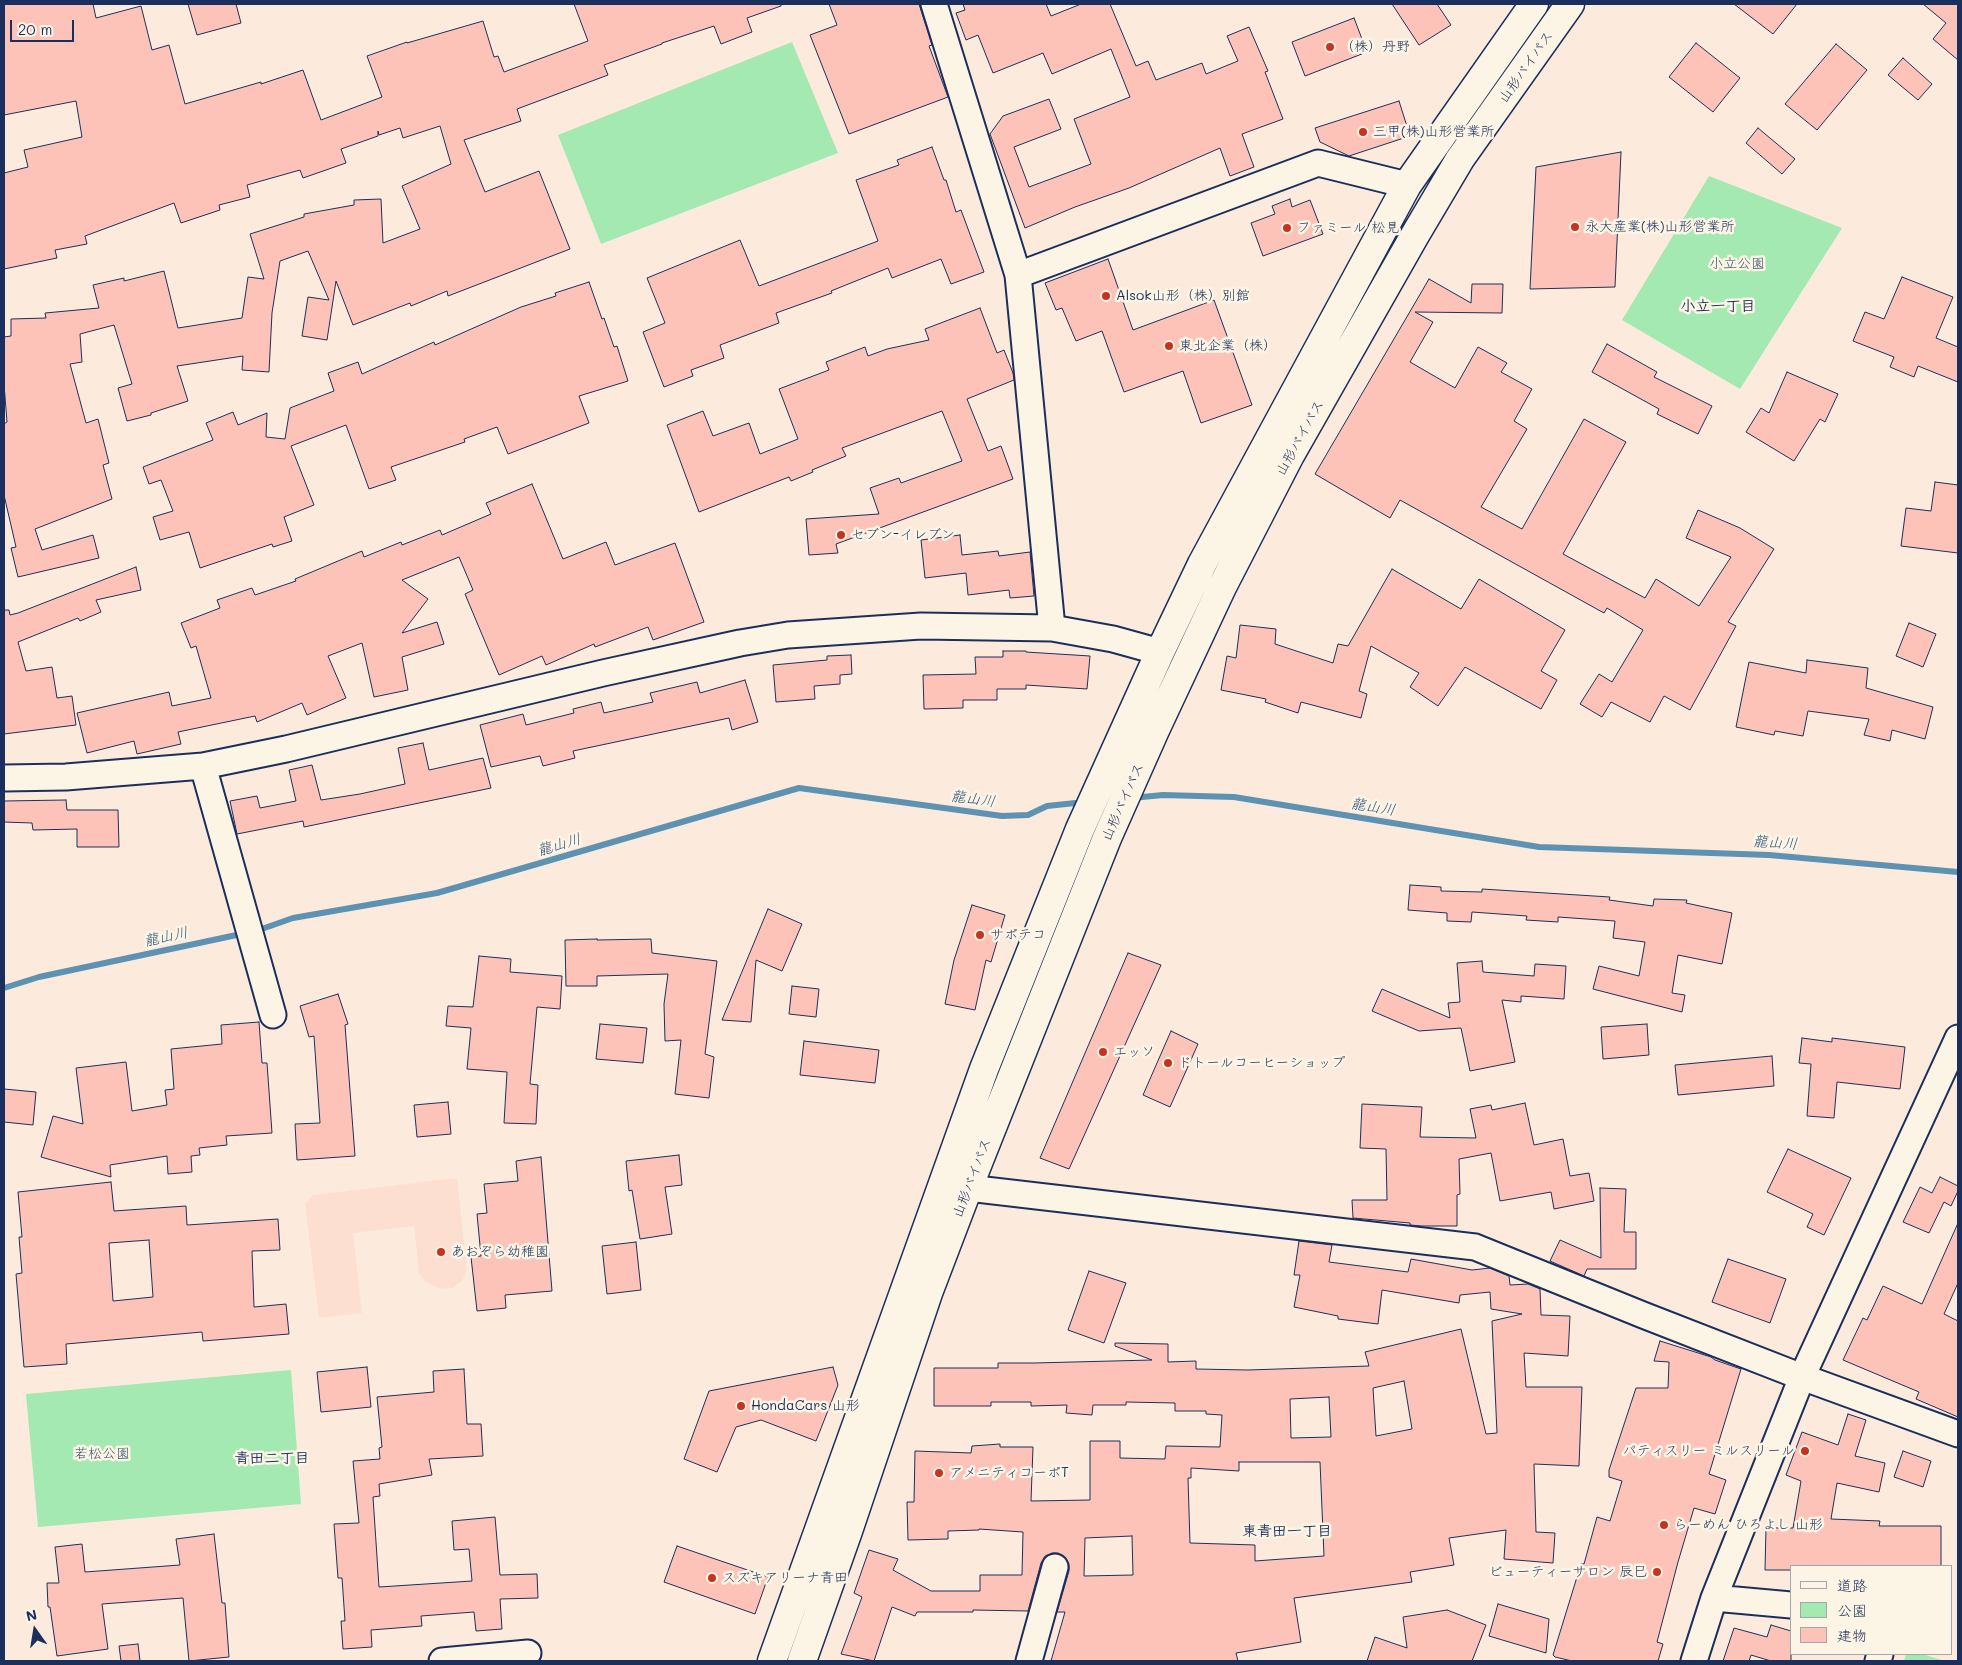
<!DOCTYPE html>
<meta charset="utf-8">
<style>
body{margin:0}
#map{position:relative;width:1962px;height:1665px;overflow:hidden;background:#fcebdc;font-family:Mali,"Klee One",sans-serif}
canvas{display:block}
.frame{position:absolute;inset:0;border:5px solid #1b2f5e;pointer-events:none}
.legend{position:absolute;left:1790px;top:1565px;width:162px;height:90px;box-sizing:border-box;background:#fcf5e5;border:1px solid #a2a6af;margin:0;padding:6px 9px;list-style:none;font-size:15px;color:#1b2f5e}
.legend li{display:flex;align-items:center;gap:10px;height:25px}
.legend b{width:25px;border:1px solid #a2a6af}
.north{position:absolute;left:10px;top:1605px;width:50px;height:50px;-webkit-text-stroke:4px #fcf5e5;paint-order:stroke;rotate:347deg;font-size:14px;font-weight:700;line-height:20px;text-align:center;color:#1b2f5e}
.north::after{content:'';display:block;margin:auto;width:18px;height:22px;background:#1b2f5e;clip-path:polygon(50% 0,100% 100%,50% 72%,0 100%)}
.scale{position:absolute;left:10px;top:20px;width:64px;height:22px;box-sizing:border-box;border:2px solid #1b2f5e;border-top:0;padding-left:6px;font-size:15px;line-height:18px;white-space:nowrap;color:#1b2f5e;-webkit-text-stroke:4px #fcf5e5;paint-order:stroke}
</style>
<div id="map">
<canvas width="1962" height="1665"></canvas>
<div class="frame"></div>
<ul class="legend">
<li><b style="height:6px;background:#fcf5e5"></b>道路</li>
<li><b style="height:14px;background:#a4e8b2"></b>公園</li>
<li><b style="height:14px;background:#fec3b8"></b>建物</li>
</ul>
<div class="north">N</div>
<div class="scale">20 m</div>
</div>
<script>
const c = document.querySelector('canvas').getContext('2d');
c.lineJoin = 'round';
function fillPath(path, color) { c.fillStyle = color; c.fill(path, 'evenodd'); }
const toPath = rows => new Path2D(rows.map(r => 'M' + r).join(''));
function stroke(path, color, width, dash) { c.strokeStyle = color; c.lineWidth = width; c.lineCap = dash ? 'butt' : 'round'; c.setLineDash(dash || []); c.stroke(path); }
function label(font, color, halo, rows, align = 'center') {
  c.font = font + ' Mali,"Klee One",sans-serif'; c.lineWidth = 5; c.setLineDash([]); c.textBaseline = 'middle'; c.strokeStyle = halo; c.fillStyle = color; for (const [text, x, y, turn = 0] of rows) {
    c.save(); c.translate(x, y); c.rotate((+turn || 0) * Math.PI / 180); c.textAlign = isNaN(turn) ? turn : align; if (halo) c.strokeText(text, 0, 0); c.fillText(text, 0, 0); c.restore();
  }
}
fillPath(toPath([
 [457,1178,467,1270,462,1281,452,1288,441,1289,425,1281,419,1274,414,1226,353,1233,362,1313,319,1318,305,1204,313,1195]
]), '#fddfd1');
fillPath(toPath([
 [792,42,838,153,601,244,558,135],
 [1709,176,1842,228,1740,389,1622,320],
 [291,1370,301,1504,38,1527,26,1394],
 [1906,1654,1922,1654,1945,1661,1904,1661]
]), '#a4e8b2');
stroke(toPath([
 [1132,798,1163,795,1234,797,1539,847,1769,855,1958,872],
 [256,931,293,918,437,893,799,788,1002,816,1028,815,1047,806,1085,802],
 [4,988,39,977,246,933]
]), '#5d92b2', 6);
const building = toPath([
 [4,4,93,4,96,18,141,6,152,50,169,45,185,104,261,82,261,84,303,70,321,120,382,97,367,56,407,42,407,43,483,21,494,57,498,56,504,72,588,41,574,4,781,4,781,6,747,18,752,32,721,44,714,26,662,43,662,44,604,65,608,75,517,109,521,121,464,140,485,192,539,171,570,249,448,296,447,291,411,306,410,303,353,325,336,281,327,340,302,336,308,297,329,300,308,251,280,261,272,313,269,372,242,370,243,356,177,366,188,401,151,413,151,415,127,421,118,388,132,384,114,325,80,334,82,362,70,364,86,423,98,419,109,463,103,465,112,499,35,529,42,550,93,535,99,558,18,577,11,548,16,547,4,495,4,424,7,422,4,384,4,337,11,336,11,319,46,318,45,313,99,308,93,285,124,278,124,281,164,271,178,328,242,318,248,277,264,279,250,234,304,217,304,214,354,205,354,200,381,199,383,243,420,229,402,186,451,164,440,126,403,138,400,128,379,135,378,131,378,136,341,149,346,163,303,178,300,170,247,185,250,197,219,205,220,210,181,223,174,203,85,236,87,244,55,250,57,258,4,269,4,173,28,167,24,150,82,137,76,101,4,115,4,4],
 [188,4,236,4,241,23,197,35,188,4],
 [829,4,919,4,932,45,929,46,948,97,849,134,810,35,837,25,829,4],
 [963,4,1046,4,1051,16,1081,4,1110,4,1136,66,1148,61,1156,80,1202,63,1206,74,1238,61,1227,36,1249,27,1268,71,1265,72,1283,119,1242,134,1254,167,1230,176,1220,148,1129,188,1075,207,1025,228,990,134,1003,116,1049,99,1061,129,1014,147,1029,187,1091,164,1074,119,1130,97,1111,49,1052,74,1043,53,993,73,978,35,966,40,956,13,965,10,963,4],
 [1392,4,1437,4,1451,25,1419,45,1392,4],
 [1734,4,1797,4,1773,34,1734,4],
 [1923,4,1958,4,1958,60,1933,39,1946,23,1923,4],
 [1354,18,1367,52,1305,76,1292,42,1354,18],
 [1696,43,1740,78,1713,112,1669,77,1696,43],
 [1836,44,1867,70,1817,130,1785,104,1836,44],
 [1903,58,1932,84,1918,100,1888,75,1903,58],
 [1399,101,1410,136,1349,156,1320,142,1315,128,1399,101],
 [1758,128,1795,159,1782,174,1746,143,1758,128],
 [932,147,944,180,946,180,956,212,961,210,984,272,951,284,941,259,892,278,888,268,831,291,832,293,776,313,779,323,720,345,724,358,691,370,693,376,664,387,643,332,665,323,647,278,740,240,759,286,878,241,856,180,899,165,897,160,932,147],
 [1621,152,1615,287,1530,289,1536,167,1621,152],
 [1290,199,1292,207,1310,200,1323,234,1263,256,1251,223,1275,214,1272,206,1290,199],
 [1108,259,1133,330,1214,300,1252,405,1201,423,1183,371,1124,392,1102,331,1076,341,1062,308,1056,310,1045,283,1108,259],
 [1902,277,1953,297,1936,338,1958,347,1958,382,1918,366,1914,377,1890,367,1894,357,1853,341,1865,312,1884,319,1902,277],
 [1429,279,1471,303,1472,284,1503,284,1502,313,1415,312,1433,322,1410,362,1455,388,1478,347,1507,363,1501,372,1532,389,1514,421,1527,429,1481,507,1522,529,1584,419,1626,442,1563,554,1645,598,1656,579,1699,606,1731,557,1686,538,1698,510,1740,528,1774,549,1728,622,1736,626,1690,710,1664,696,1650,722,1611,702,1602,717,1580,704,1599,674,1612,682,1643,630,1607,608,1604,613,1400,500,1390,518,1315,474,1429,279],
 [589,282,602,319,604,318,614,347,617,346,628,381,579,396,589,423,508,454,497,427,464,439,465,442,391,467,396,480,369,489,346,425,291,446,314,505,284,517,292,541,273,547,272,544,200,568,189,532,160,540,153,517,173,511,161,480,149,484,143,467,213,440,206,423,233,412,238,425,267,413,266,437,285,439,290,408,334,391,328,373,358,362,362,374,434,342,435,345,521,307,556,296,555,293,589,282],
 [980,308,997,353,1004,350,1013,373,1014,380,967,399,988,451,1001,446,1013,479,836,544,838,553,809,555,806,519,879,514,870,488,899,478,901,483,962,461,942,411,842,448,846,456,812,470,813,472,791,481,789,477,699,512,667,425,703,411,713,436,749,423,760,454,798,439,779,389,829,370,826,362,865,347,868,356,887,349,929,340,925,329,980,308],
 [1607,344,1657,372,1654,377,1712,406,1698,434,1657,414,1659,409,1592,372,1607,344],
 [1787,372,1838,394,1825,422,1820,419,1794,461,1746,432,1761,408,1769,413,1787,372],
 [1935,482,1958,485,1958,553,1901,546,1906,508,1931,511,1935,482],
 [532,484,563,559,606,542,615,565,675,543,704,622,653,640,648,627,595,647,594,644,546,665,542,656,499,675,465,594,473,590,459,557,402,580,428,599,402,633,437,622,444,644,402,657,408,690,374,697,362,643,328,656,346,698,307,715,302,703,257,722,255,716,178,732,181,744,137,754,134,741,87,753,77,713,169,692,172,706,211,698,196,646,191,648,181,623,220,608,217,600,252,588,255,595,296,581,295,579,362,551,364,557,401,542,402,545,440,530,442,535,491,514,486,503,532,484],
 [960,535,962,555,998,551,999,556,1030,552,1034,596,1010,598,1009,590,968,595,966,573,925,578,921,540,960,535],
 [136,567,141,590,96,600,101,612,80,621,78,618,18,642,26,671,52,667,57,698,72,696,76,725,4,734,4,610,9,610,10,615,18,613,136,567],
 [1392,569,1461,609,1479,579,1565,630,1541,671,1557,680,1541,709,1465,667,1438,706,1410,687,1419,673,1371,646,1359,691,1367,694,1361,718,1301,702,1298,713,1265,702,1266,699,1221,690,1227,656,1236,658,1240,625,1276,629,1275,644,1333,663,1338,644,1348,646,1392,569],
 [1909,623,1936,634,1923,667,1896,656,1909,623],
 [1003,651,1026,651,1026,652,1090,656,1087,689,1026,685,1026,689,997,689,997,700,963,700,963,708,924,709,923,675,976,674,975,657,1003,657,1003,651],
 [851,655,852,674,840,675,840,684,814,686,815,699,776,702,773,665,827,660,827,656,851,655],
 [1807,660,1868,668,1866,688,1933,707,1925,739,1892,730,1890,741,1864,735,1869,719,1808,711,1803,736,1775,731,1774,735,1736,727,1749,662,1806,673,1807,660],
 [745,680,758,722,732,730,729,718,573,751,575,758,543,766,540,756,491,767,480,725,523,714,526,725,574,713,573,709,601,702,604,713,653,702,650,693,697,682,700,693,745,680],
 [423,743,429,770,483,758,491,788,304,827,303,821,237,834,230,801,257,796,260,808,296,801,289,770,312,765,321,800,360,794,405,784,398,748,423,743],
 [66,800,67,810,118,810,119,847,77,847,77,829,33,830,32,823,4,822,4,801,66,800],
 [1410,885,1441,887,1441,891,1482,892,1482,889,1610,897,1609,900,1653,906,1654,899,1687,900,1686,903,1732,913,1722,964,1678,955,1672,993,1685,995,1682,1012,1593,989,1599,966,1639,976,1645,942,1613,938,1615,921,1558,917,1558,922,1526,920,1527,916,1472,912,1471,922,1447,921,1447,913,1408,910,1410,885],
 [972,905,1005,915,991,962,986,960,975,1010,945,1004,954,960,972,905],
 [768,909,802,924,782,971,756,960,751,1022,722,1020,768,909],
 [597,939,597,940,651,939,652,953,717,961,705,1054,714,1057,709,1098,675,1094,681,1040,665,1041,664,1004,668,974,597,976,597,986,566,986,565,940,597,939],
 [1128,953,1161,965,1069,1169,1040,1158,1128,953],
 [479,956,511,959,510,972,562,976,560,1009,537,1007,530,1084,538,1085,536,1124,504,1123,507,1072,467,1069,471,1028,446,1026,448,1006,473,1007,479,956],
 [1482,961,1483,972,1534,976,1535,964,1566,966,1564,999,1521,996,1521,1002,1502,1000,1515,1062,1470,1071,1461,1028,1419,1031,1372,1011,1382,989,1450,1018,1448,1003,1460,1002,1457,963,1482,961],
 [792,986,819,989,816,1017,789,1014,792,986],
 [338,994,348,1024,345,1025,355,1156,297,1160,295,1124,320,1123,314,1036,309,1037,300,1006,338,994],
 [259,1022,262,1063,267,1063,272,1133,226,1136,227,1145,199,1148,200,1155,191,1156,192,1172,168,1174,167,1156,110,1165,111,1177,41,1157,53,1116,83,1124,76,1068,126,1062,132,1111,167,1105,165,1090,174,1089,171,1049,222,1044,221,1025,259,1022],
 [600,1024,647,1028,643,1063,596,1059,600,1024],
 [1647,1024,1649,1055,1603,1059,1601,1027,1647,1024],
 [1171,1031,1198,1044,1170,1107,1143,1095,1171,1031],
 [1802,1038,1832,1042,1832,1038,1905,1047,1900,1089,1837,1082,1834,1118,1807,1116,1811,1064,1799,1063,1802,1038],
 [804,1041,879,1050,875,1083,800,1075,804,1041],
 [1772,1056,1774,1086,1678,1095,1675,1065,1772,1056],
 [4,1089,36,1092,33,1125,4,1122,4,1089],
 [448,1102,451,1134,417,1137,414,1105,448,1102],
 [1525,1103,1534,1145,1563,1139,1570,1176,1589,1173,1594,1201,1554,1209,1551,1192,1500,1201,1491,1153,1459,1159,1460,1194,1457,1195,1457,1226,1422,1226,1410,1225,1410,1223,1353,1218,1352,1200,1387,1200,1386,1149,1360,1148,1362,1104,1422,1107,1420,1137,1476,1138,1470,1109,1491,1105,1492,1110,1525,1103],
 [1788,1149,1851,1178,1824,1235,1807,1227,1813,1214,1767,1192,1788,1149],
 [679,1155,682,1185,665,1187,672,1234,640,1239,632,1190,629,1191,626,1161,679,1155],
 [541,1157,552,1291,505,1295,506,1308,477,1311,471,1257,481,1256,477,1214,487,1213,484,1184,518,1181,516,1161,541,1157],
 [1940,1177,1958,1186,1958,1191,1951,1206,1944,1202,1929,1233,1903,1222,1920,1187,1932,1193,1940,1177],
 [111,1182,114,1211,186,1206,187,1225,278,1219,280,1250,252,1251,254,1307,286,1304,289,1334,203,1341,202,1332,66,1344,67,1364,24,1367,16,1274,22,1273,19,1237,22,1237,18,1192,111,1182],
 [149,1240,153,1297,113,1301,109,1243,149,1240],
 [1600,1188,1626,1189,1624,1232,1636,1232,1636,1269,1587,1269,1584,1276,1550,1261,1560,1240,1601,1258,1600,1188],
 [1958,1223,1958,1283,1944,1314,1958,1321,1958,1417,1916,1399,1919,1392,1843,1360,1863,1318,1867,1320,1883,1286,1922,1304,1958,1223],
 [1299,1241,1332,1245,1329,1262,1408,1272,1411,1259,1472,1270,1490,1268,1509,1276,1510,1285,1528,1284,1540,1289,1541,1315,1570,1316,1568,1356,1524,1353,1526,1387,1582,1387,1579,1466,1534,1464,1536,1532,1555,1533,1553,1563,1504,1559,1506,1530,1449,1538,1454,1565,1410,1572,1412,1582,1294,1598,1301,1642,1236,1653,1238,1661,1051,1661,1065,1612,1057,1612,1069,1571,1069,1564,1065,1557,1058,1553,1052,1553,1045,1556,1041,1563,1028,1611,973,1610,973,1612,917,1612,915,1616,892,1607,874,1661,841,1654,862,1597,854,1593,869,1550,898,1559,893,1570,931,1591,980,1591,980,1575,1022,1575,1023,1532,979,1529,979,1530,948,1531,948,1539,908,1540,907,1502,914,1502,915,1451,971,1453,972,1446,1000,1444,1000,1447,1033,1447,1031,1501,1090,1500,1090,1441,1120,1441,1120,1458,1165,1459,1166,1446,1220,1447,1222,1415,1206,1414,1206,1411,1175,1411,1175,1403,1126,1402,1126,1405,1093,1405,1092,1415,1066,1413,1067,1405,1031,1406,1031,1402,991,1402,991,1406,934,1406,934,1368,998,1368,998,1363,1034,1363,1152,1360,1115,1346,1115,1343,1168,1344,1168,1362,1196,1361,1196,1369,1248,1370,1369,1366,1365,1352,1461,1329,1486,1434,1497,1433,1492,1321,1522,1314,1491,1309,1490,1292,1460,1295,1459,1303,1382,1290,1378,1324,1338,1319,1338,1316,1294,1307,1300,1275,1294,1275,1299,1241],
 [1404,1381,1412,1429,1376,1436,1373,1388,1404,1381],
 [1329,1397,1331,1437,1291,1438,1290,1399,1329,1397],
 [1239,1462,1320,1462,1324,1556,1255,1561,1255,1545,1190,1543,1188,1478,1191,1478,1191,1468,1239,1471,1239,1462],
 [1132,1536,1133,1575,1084,1576,1085,1538,1132,1536],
 [636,1242,641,1290,607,1294,602,1246,636,1242],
 [1728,1259,1786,1279,1770,1323,1712,1302,1728,1259],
 [1089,1271,1126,1283,1104,1343,1068,1330,1089,1271],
 [1660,1341,1711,1357,1715,1360,1741,1369,1709,1474,1726,1480,1715,1514,1694,1508,1678,1562,1657,1642,1663,1644,1658,1661,1572,1661,1555,1657,1553,1655,1581,1564,1584,1564,1597,1517,1610,1521,1622,1481,1609,1477,1609,1470,1636,1388,1668,1388,1669,1362,1654,1361,1660,1341],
 [367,1367,371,1407,321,1412,317,1372,367,1367],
 [833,1367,838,1385,816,1441,761,1420,736,1427,717,1472,684,1459,709,1391,833,1367],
 [464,1369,467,1424,481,1424,483,1456,429,1459,432,1475,379,1484,380,1496,373,1497,379,1587,472,1581,469,1549,454,1550,452,1521,495,1517,500,1575,537,1574,538,1598,500,1599,502,1629,476,1631,474,1612,421,1616,422,1626,371,1630,372,1647,343,1649,341,1621,345,1621,342,1578,338,1578,334,1524,359,1523,353,1461,380,1459,379,1448,382,1447,377,1397,434,1392,433,1371,464,1369],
 [1848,1414,1866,1420,1855,1456,1885,1463,1879,1492,1837,1483,1831,1519,1880,1521,1879,1526,1941,1526,1941,1566,1791,1566,1791,1570,1765,1570,1766,1528,1793,1528,1801,1481,1786,1475,1802,1432,1838,1445,1848,1414],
 [1903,1451,1931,1461,1923,1487,1894,1477,1903,1451],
 [214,1534,222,1603,225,1603,229,1657,189,1661,183,1598,102,1604,108,1649,57,1656,50,1607,48,1607,47,1583,59,1583,55,1547,82,1544,85,1572,180,1565,176,1539,214,1534],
 [677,1546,768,1577,755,1614,664,1582,677,1546],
 [1498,1604,1549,1619,1546,1653,1489,1636,1498,1604],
 [1447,1610,1486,1625,1472,1661,1367,1661,1375,1637,1407,1648,1403,1617,1447,1610],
 [1771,1625,1791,1631,1791,1661,1771,1661,1751,1655,1749,1661,1723,1661,1734,1628,1767,1637,1771,1625],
 [138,1644,140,1661,121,1661,119,1646,138,1644]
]);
fillPath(building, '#fec3b8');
stroke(building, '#1b2f5e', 1);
const minor = toPath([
 [934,4,1018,275,1052,628],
 [1018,275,1318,163,1407,185],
 [203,766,273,1015],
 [4,778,66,777,203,766,286,749,603,673,740,643,788,635,921,626,1052,628,1113,639,1160,652],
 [968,1188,1475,1247,1643,1315,1802,1377,1958,1434],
 [1714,1598,1791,1605],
 [442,1661,528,1653],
 [1029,1661,1055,1567],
 [1694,1661,1714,1598,1802,1377,1958,1038],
 [1878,1661,1880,1654]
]);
const highway = toPath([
 [772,1661,984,1069,1080,829,1160,652,1202,564,1407,185,1534,4],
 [802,1661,848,1531,928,1293,968,1188,1107,838,1155,730,1222,587,1290,455,1415,235,1460,159,1570,4]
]);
stroke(minor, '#1b2f5e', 29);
stroke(highway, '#1b2f5e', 31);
stroke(minor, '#fcf5e5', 25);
stroke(highway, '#fcf5e5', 28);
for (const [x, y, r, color] of [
 [1330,47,5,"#c8321e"],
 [1363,132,5,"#c8321e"],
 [1575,227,5,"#c8321e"],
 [1287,228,5,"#c8321e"],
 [1106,296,5,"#c8321e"],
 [1169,346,5,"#c8321e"],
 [841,535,5,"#c8321e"],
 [980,935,5,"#c8321e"],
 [1103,1052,5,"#c8321e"],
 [1168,1063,5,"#c8321e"],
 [441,1252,5,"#c8321e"],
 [741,1406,5,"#c8321e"],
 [1805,1451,5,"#c8321e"],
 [939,1473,5,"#c8321e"],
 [1664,1525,5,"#c8321e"],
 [1657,1572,5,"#c8321e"],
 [712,1578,5,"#c8321e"]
]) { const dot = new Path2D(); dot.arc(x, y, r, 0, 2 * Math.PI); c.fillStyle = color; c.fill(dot); stroke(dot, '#fcf5e5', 2); }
label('14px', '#1b2f5e', '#fcf5e5', [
 ["（株）丹野",1340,47],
 ["三甲(株)山形営業所",1373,132],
 ["永大産業(株)山形営業所",1585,227],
 ["ファミール 松見",1297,228],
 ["Alsok山形（株）別館",1116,296],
 ["東北企業（株）",1179,346],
 ["セブン-イレブン",851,535],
 ["サポテコ",990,935],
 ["エッソ",1113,1052],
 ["ドトールコーヒーショップ",1178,1063],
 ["あおぞら幼稚園",451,1252],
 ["HondaCars 山形",751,1406],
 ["パティスリー ミルスリール",1795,1451,"right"],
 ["アメニティコーポT",949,1473],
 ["らーめん ひろよし 山形",1674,1525],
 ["ビューティーサロン 辰巳",1647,1572,"right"],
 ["スズキアリーナ青田",722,1578]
], 'left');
label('14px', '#1b2f5e', '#fcf5e5', [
 ["山形バイパス",1526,67,-55],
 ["山形バイパス",1300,438,-61],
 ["山形バイパス",1123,802,-66],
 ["山形バイパス",972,1178,-69]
]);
label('14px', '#36546f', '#fcf5e5', [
 ["小立公園",1737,264],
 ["若松公園",102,1454]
]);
label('bold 15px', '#1b2f5e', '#fcf5e5', [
 ["小立一丁目",1718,306],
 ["青田二丁目",272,1458],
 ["東青田一丁目",1287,1531]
]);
label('italic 15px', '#365881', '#fcf5e5', [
 ["龍山川",973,799,8],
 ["龍山川",1373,807,9],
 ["龍山川",1775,843,4],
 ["龍山川",559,845,-16],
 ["龍山川",166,937,-12]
]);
</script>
